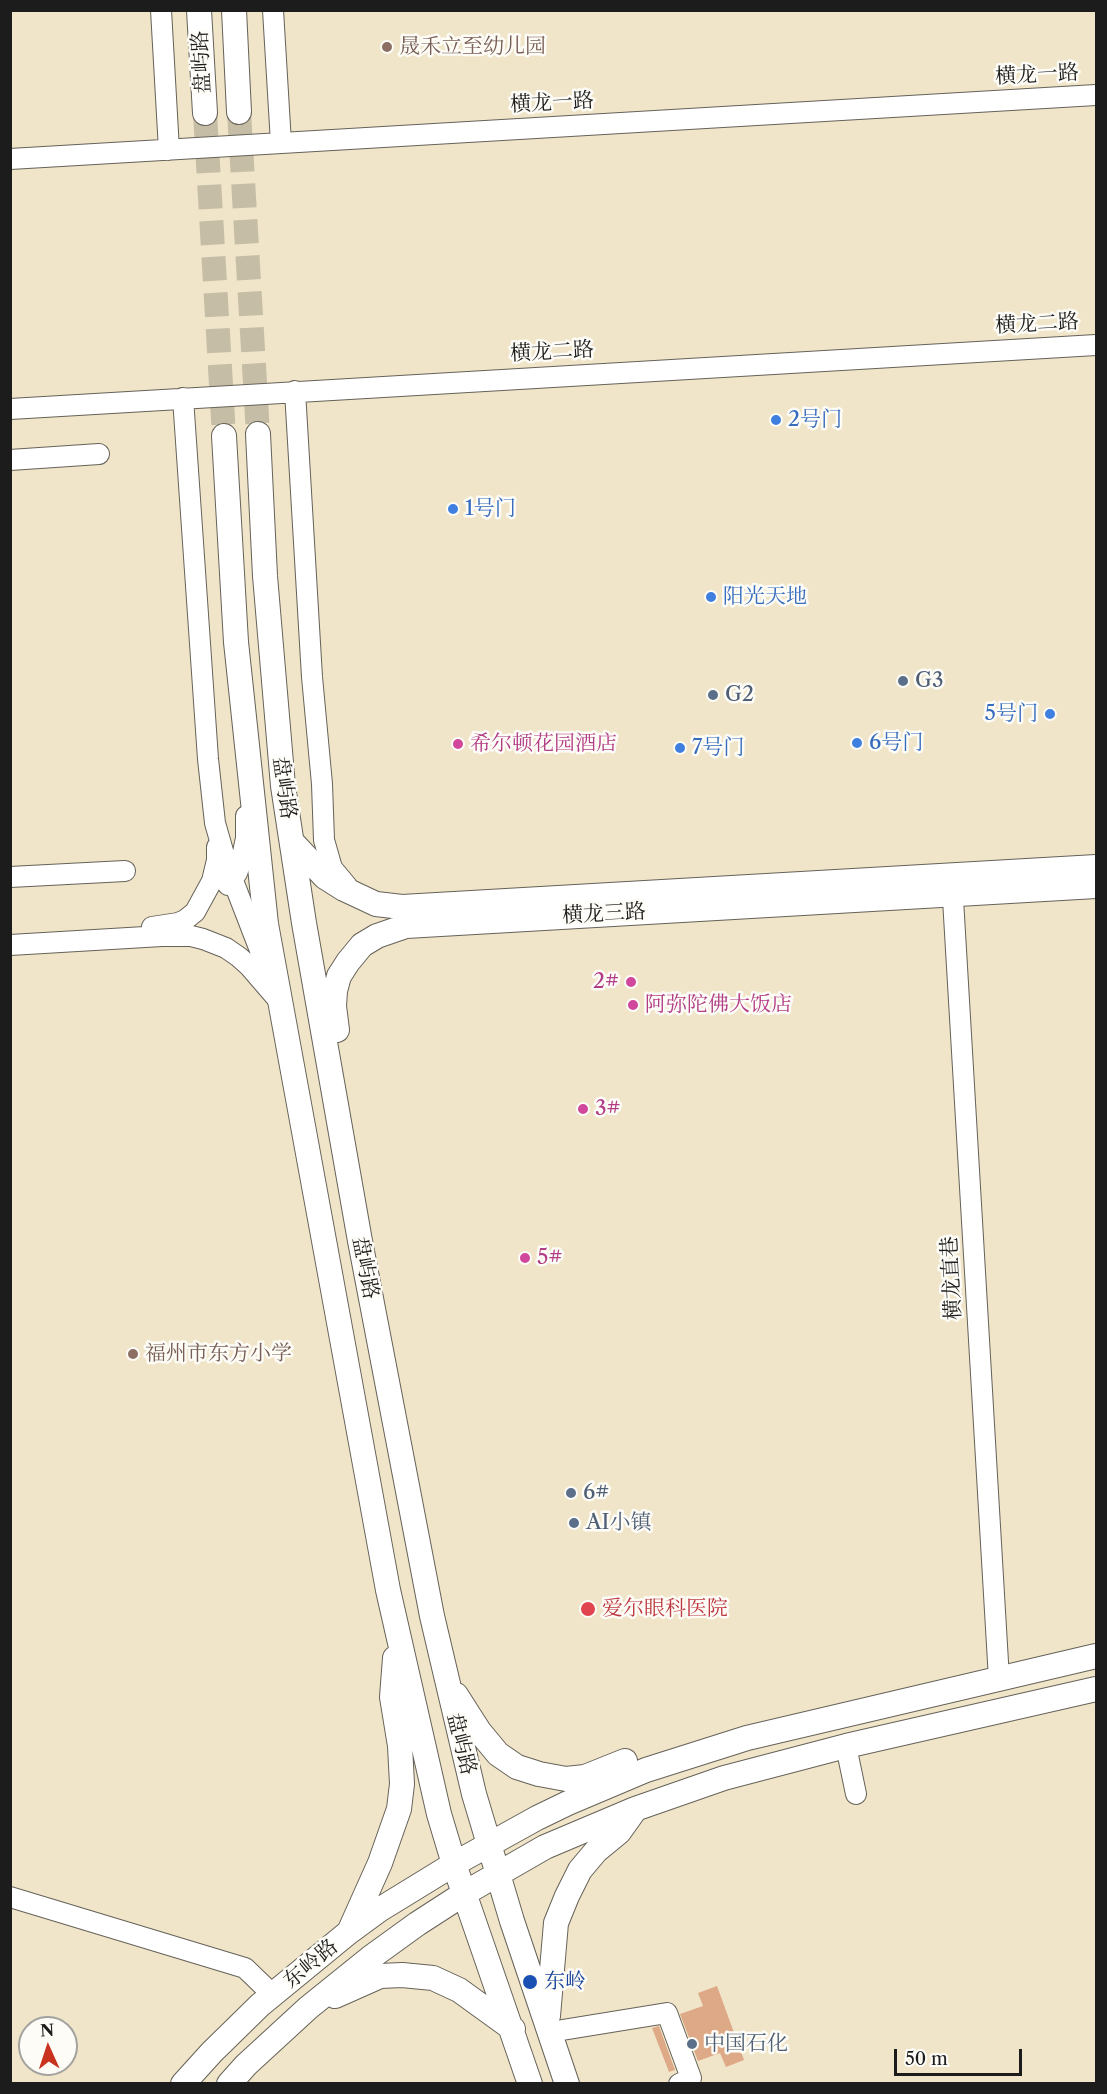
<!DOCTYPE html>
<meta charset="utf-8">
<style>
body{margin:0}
#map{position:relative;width:1107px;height:2094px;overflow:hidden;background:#f0e5c9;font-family:"Libre Caslon Text",serif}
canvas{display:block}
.frame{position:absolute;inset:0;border:12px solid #1c1c1c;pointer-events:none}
.north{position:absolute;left:18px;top:2016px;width:60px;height:60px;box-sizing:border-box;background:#fdfcf7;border:2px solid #a3a29f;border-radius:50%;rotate:357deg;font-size:16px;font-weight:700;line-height:24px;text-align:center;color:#1c1c1c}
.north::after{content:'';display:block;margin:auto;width:21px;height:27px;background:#c8321e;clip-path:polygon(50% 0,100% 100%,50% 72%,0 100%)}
.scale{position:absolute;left:894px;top:2049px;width:128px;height:27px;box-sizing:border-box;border:3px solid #1c1c1c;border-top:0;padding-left:8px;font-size:18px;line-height:21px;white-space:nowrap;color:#1c1c1c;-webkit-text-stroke:4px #fdfcf7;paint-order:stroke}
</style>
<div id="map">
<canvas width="1107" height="2094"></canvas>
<div class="frame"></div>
<div class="north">N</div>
<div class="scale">50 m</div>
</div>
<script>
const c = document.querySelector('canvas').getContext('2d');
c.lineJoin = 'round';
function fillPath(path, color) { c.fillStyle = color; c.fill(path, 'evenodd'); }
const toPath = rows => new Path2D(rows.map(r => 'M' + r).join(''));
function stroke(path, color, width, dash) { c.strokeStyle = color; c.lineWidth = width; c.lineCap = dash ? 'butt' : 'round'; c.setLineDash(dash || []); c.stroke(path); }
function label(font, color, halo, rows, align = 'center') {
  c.font = font + ' "Libre Caslon Text","Noto Serif SC",serif'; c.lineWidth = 5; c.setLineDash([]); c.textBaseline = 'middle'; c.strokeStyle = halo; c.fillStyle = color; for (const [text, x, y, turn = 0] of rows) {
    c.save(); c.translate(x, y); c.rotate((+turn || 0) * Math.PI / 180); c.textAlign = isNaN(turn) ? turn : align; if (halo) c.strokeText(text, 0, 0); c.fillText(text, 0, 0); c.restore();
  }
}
fillPath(toPath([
 [717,1986,744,2060,726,2067,720,2053,698,2061,680,2014,703,2006,698,1993],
 [659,2026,675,2070,669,2072,652,2028]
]), '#dda987');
stroke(toPath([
 [239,112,258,434],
 [205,113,224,436]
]), '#c6bda6', 24, [24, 12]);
const minor = toPath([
 [161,10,169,150],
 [273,10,281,143],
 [10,159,1096,95],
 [295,391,312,677,322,784,324,840,332,868,347,886],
 [183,398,208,759,215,823,227,865,266,966],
 [10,409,1096,345],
 [10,460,99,454],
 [10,877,125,871],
 [952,882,999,1679],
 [228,885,237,873,241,862,246,838,246,816],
 [152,927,178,923,185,920,195,912,212,881,217,860,217,847],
 [10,945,162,936,191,936,203,939,226,948,239,957,249,966,280,1002],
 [846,1746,856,1794],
 [10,1897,245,1968,273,1995],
 [550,2032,667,2013,691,2078,679,2084]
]);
const major = toPath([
 [199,10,205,113],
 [234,10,239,112],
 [258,434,265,576,283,786,304,923,360,1241,432,1616,474,1794,512,1921,567,2084],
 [224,436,236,642,266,924,388,1590,439,1814,454,1864,530,2084],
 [292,842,325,877,344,889,376,904,402,907,1096,867],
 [337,1030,334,1006,335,991,339,976,348,962,362,945,377,936,406,926,1096,886],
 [456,1695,479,1731,498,1754,517,1767,539,1774,566,1779,585,1777,625,1761],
 [350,1930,380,1863,399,1809,402,1784,400,1746,392,1697,395,1658],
 [335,1996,380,1976,402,1975,433,1978,459,1990,513,2029],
 [548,2016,556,1923,567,1896,580,1870,596,1851,619,1832,634,1811],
 [183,2084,212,2052,260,2005,349,1932,379,1910,454,1864,537,1818,568,1803,646,1770,747,1738,1096,1656],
 [229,2084,246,2065,308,2008,370,1958,417,1924,465,1893,545,1847,635,1809,724,1778,846,1746,1096,1689]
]);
stroke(minor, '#666259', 22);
stroke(major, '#666259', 26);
stroke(minor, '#fff', 20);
stroke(major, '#fff', 24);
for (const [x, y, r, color] of [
 [387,47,6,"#8d6e63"],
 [776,420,6,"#3f7fe0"],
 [453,509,6,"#3f7fe0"],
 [711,597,6,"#3f7fe0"],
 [903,681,6,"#5c6f8a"],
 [713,695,6,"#5c6f8a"],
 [1050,714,6,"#3f7fe0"],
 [857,743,6,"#3f7fe0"],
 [458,744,6,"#d1479c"],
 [680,748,6,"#3f7fe0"],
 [631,982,6,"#d1479c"],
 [633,1005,6,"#d1479c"],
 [583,1109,6,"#d1479c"],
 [525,1258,6,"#d1479c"],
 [133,1354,6,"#8d6e63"],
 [571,1493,6,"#5c6f8a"],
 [574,1523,6,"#5c6f8a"],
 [588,1609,8,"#e0444e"],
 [530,1982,8,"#1a4fb4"],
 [692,2044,6,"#5c6f8a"]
]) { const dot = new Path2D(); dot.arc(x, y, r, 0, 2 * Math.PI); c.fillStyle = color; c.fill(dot); stroke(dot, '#fdfcf7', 2); }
label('21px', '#785e54', '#fdfcf7', [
 ["晟禾立至幼儿园",399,47],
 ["福州市东方小学",145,1354]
], 'left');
label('21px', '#1c1c1c', '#fdfcf7', [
 ["盘屿路",202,62,-93],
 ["横龙一路",1037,75,-3],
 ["横龙一路",552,103,-3],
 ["横龙二路",1037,324,-3],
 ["横龙二路",552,352,-3],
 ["盘屿路",284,788,82],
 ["横龙三路",604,914,-3],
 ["盘屿路",365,1268,79],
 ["横龙直巷",952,1278,-93],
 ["盘屿路",461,1744,76],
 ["东岭路",311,1964,-40]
]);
label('21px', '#366cbe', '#fdfcf7', [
 ["2号门",788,420],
 ["1号门",465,509],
 ["阳光天地",723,597],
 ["5号门",1038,714,"right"],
 ["6号门",869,743],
 ["7号门",692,748]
], 'left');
label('21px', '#4e5e75', '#fdfcf7', [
 ["G3",915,681],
 ["G2",725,695],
 ["6#",583,1493],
 ["AI小镇",586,1523],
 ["中国石化",704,2044]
], 'left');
label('21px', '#b23c85', '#fdfcf7', [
 ["希尔顿花园酒店",470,744],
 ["2#",619,982,"right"],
 ["阿弥陀佛大饭店",645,1005],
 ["3#",595,1109],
 ["5#",537,1258]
], 'left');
label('21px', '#be3a42', '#fdfcf7', [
 ["爱尔眼科医院",602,1609]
], 'left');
label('21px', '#164399', '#fdfcf7', [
 ["东岭",544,1982]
], 'left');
</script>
